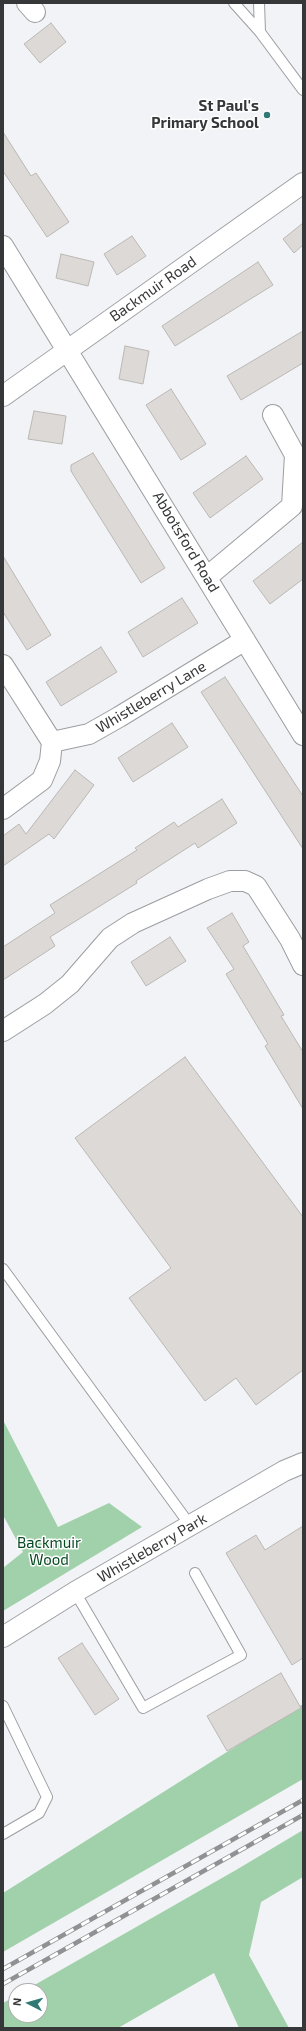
<!DOCTYPE html>
<style>
body{margin:0}
#map{position:relative;width:306px;height:2031px;overflow:hidden;background:#f1f3f6;font-family:"Exo 2",sans-serif}
canvas{display:block}
.frame{position:absolute;inset:0;border:4px solid #363738;pointer-events:none}
.north{position:absolute;left:8px;top:1983px;width:40px;height:40px;box-sizing:border-box;background:#fff;border:1px solid #afafaf;border-radius:50%;rotate:276deg;font-size:11px;font-weight:700;line-height:16px;text-align:center;color:#363738}
.north::after{content:'';display:block;margin:auto;width:14px;height:18px;background:#307975;clip-path:polygon(50% 0,100% 100%,50% 72%,0 100%)}
</style>
<div id="map">
<canvas width="306" height="2031"></canvas>
<div class="frame"></div>
<div class="north">N</div>
</div>
<script>
const c = document.querySelector('canvas').getContext('2d');
c.lineJoin = 'round';
function fillPath(path, color) { c.fillStyle = color; c.fill(path, 'evenodd'); }
const toPath = rows => new Path2D(rows.map(r => 'M' + r).join(''));
function stroke(path, color, width, dash) { c.strokeStyle = color; c.lineWidth = width; c.lineCap = dash ? 'butt' : 'round'; c.setLineDash(dash || []); c.stroke(path); }
function label(font, color, halo, rows, align = 'center') {
  c.font = font + ' "Exo 2",sans-serif'; c.lineWidth = 3; c.setLineDash([]); c.textBaseline = 'middle'; c.strokeStyle = halo; c.fillStyle = color; for (const [text, x, y, turn = 0] of rows) {
    c.save(); c.translate(x, y); c.rotate((+turn || 0) * Math.PI / 180); c.textAlign = isNaN(turn) ? turn : align; if (halo) c.strokeText(text, 0, 0); c.fillText(text, 0, 0); c.restore();
  }
}
fillPath(toPath([
 [3,1420,58,1527,109,1503,142,1527,3,1611,3,1568,23,1552,3,1515],
 [303,1704,303,1779,3,1952,3,1893],
 [303,1830,303,1877,261,1902,249,1955,289,2028,239,2028,214,1973,118,2028,3,2028,3,2003,16,1996,16,2015,40,2015,40,1991,24,1991,236,1870]
]), '#a1d1ab');
const building = toPath([
 [51,23,66,42,40,63,24,44,51,23],
 [3,132,31,176,36,173,69,222,47,237,3,171,3,132],
 [303,223,303,245,294,253,283,239,303,223],
 [132,236,146,256,117,275,104,254,132,236],
 [61,254,94,262,88,286,56,278,61,254],
 [258,262,273,285,175,346,162,326,258,262],
 [303,331,303,363,241,400,227,376,303,331],
 [125,346,149,351,143,384,119,379,125,346],
 [171,389,206,444,181,460,146,405,171,389],
 [34,411,66,416,62,444,28,439,34,411],
 [93,453,165,568,141,583,71,471,71,465,93,453],
 [246,456,263,479,210,518,193,493,246,456],
 [303,542,303,579,270,604,253,581,303,542],
 [3,556,51,635,27,650,3,612,3,556],
 [182,598,198,623,143,657,128,632,182,598],
 [101,647,117,672,61,706,46,682,101,647],
 [225,677,303,796,303,849,201,692,225,677],
 [172,723,188,747,133,782,118,758,172,723],
 [75,770,94,785,80,804,54,839,49,834,3,866,3,836,19,824,26,834,75,770],
 [222,799,237,823,198,848,195,843,136,881,137,883,50,937,55,946,3,980,3,947,55,913,50,905,137,850,135,848,174,822,178,827,222,799],
 [232,913,249,942,243,946,284,1015,281,1016,303,1052,303,1109,265,1046,268,1044,226,974,234,969,207,928,232,913],
 [170,937,186,961,146,986,131,962,170,937],
 [185,1057,303,1217,303,1370,256,1405,236,1378,205,1401,129,1298,171,1268,75,1138,185,1057],
 [303,1526,303,1658,292,1665,226,1553,256,1535,265,1550,303,1526],
 [82,1643,119,1699,95,1715,58,1658,82,1643],
 [281,1673,301,1708,227,1751,207,1716,281,1673]
]);
fillPath(building, '#dcd9d7');
stroke(building, '#bab7b4', 1);
const lane = toPath([
 [234,3,260,32,303,90],
 [259,3,260,32],
 [3,1269,190,1525],
 [75,1592,143,1708,241,1655,195,1573],
 [3,1706,47,1797,39,1813,3,1834]
]);
const street = toPath([
 [27,3,35,12],
 [3,246,303,735],
 [3,396,303,183],
 [207,577,292,506,295,455,273,415],
 [3,665,52,742,50,761,42,780,3,809],
 [52,742,89,734,119,717,245,640],
 [3,1031,45,1004,70,984,110,938,133,923,208,889,230,881,245,881,256,886,290,939,303,965],
 [3,1637,75,1592,284,1471,303,1463]
]);
stroke(lane, '#9c9ea1', 12);
stroke(street, '#9c9ea1', 22);
stroke(lane, '#fff', 10);
stroke(street, '#fff', 20);
const rail = toPath([
 [3,1969,303,1800],
 [3,1984,303,1815]
]);
stroke(rail, '#909193', 4.5);
stroke(rail, '#fff', 3, [9]);
for (const [x, y, r, color] of [
 [267,115,4,"#307975"]
]) { const dot = new Path2D(); dot.arc(x, y, r, 0, 2 * Math.PI); c.fillStyle = color; c.fill(dot); stroke(dot, '#fff', 1.5); }
label('bold 15px', '#363738', '#fff', [
 ["St Paul's",259,106],
 ["Primary School",259,123]
], 'right');
label('15px', '#363738', '#fff', [
 ["Backmuir Road",153,289,-35],
 ["Abbotsford Road",186,542,59],
 ["Whistleberry Lane",151,697,-31],
 ["Whistleberry Park",152,1548,-30]
]);
label('15px', '#064821', '#fff', [
 ["Backmuir",49,1543],
 ["Wood",49,1560]
]);
</script>
